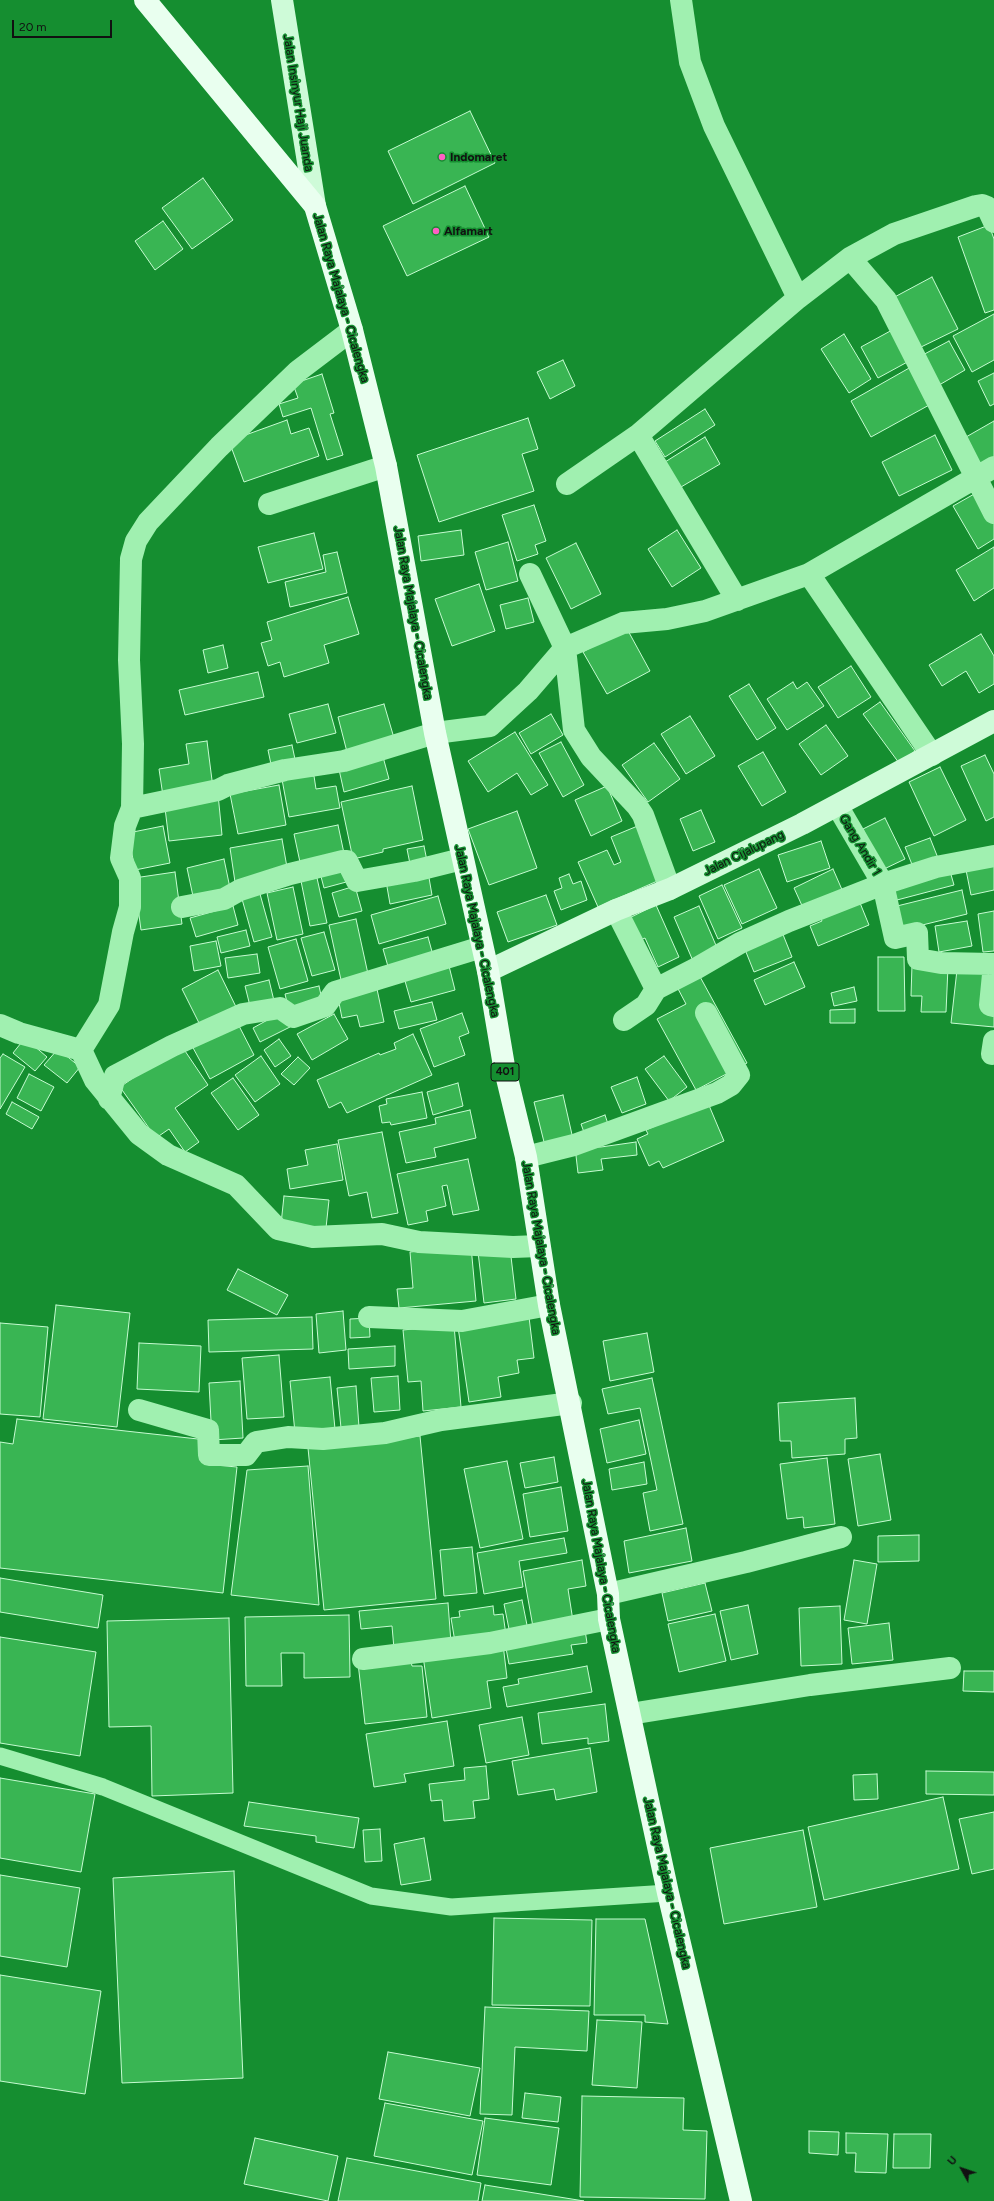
<!DOCTYPE html>
<style>
body{margin:0}
#map{position:relative;width:994px;height:2201px;overflow:hidden;background:#158e30;font-family:Figtree,sans-serif}
canvas{display:block}
.north{position:absolute;left:942px;top:2149px;width:40px;height:40px;-webkit-text-stroke:3px #158e30;paint-order:stroke;rotate:310deg;font-size:11px;font-weight:700;line-height:16px;text-align:center;color:#111}
.north::after{content:'';display:block;margin:auto;width:14px;height:18px;background:#111;clip-path:polygon(50% 0,100% 100%,50% 72%,0 100%)}
.scale{position:absolute;left:12px;top:20px;width:100px;height:18px;box-sizing:border-box;border:2px solid #111;border-top:0;padding-left:5px;font-size:12px;line-height:14px;white-space:nowrap;color:#111;-webkit-text-stroke:3px #158e30;paint-order:stroke}
</style>
<div id="map">
<canvas width="994" height="2201"></canvas>
<div class="north">U</div>
<div class="scale">20 m</div>
</div>
<script>
const c = document.querySelector('canvas').getContext('2d');
c.lineJoin = 'round';
function fillPath(path, color) { c.fillStyle = color; c.fill(path, 'evenodd'); }
const toPath = rows => new Path2D(rows.map(r => 'M' + r).join(''));
function stroke(path, color, width, dash) { c.strokeStyle = color; c.lineWidth = width; c.lineCap = dash ? 'butt' : 'round'; c.setLineDash(dash || []); c.stroke(path); }
function label(font, color, halo, rows, align = 'center') {
  c.font = font + ' Figtree,sans-serif'; c.lineWidth = 3; c.setLineDash([]); c.textBaseline = 'middle'; c.strokeStyle = halo; c.fillStyle = color; for (const [text, x, y, turn = 0] of rows) {
    c.save(); c.translate(x, y); c.rotate((+turn || 0) * Math.PI / 180); c.textAlign = isNaN(turn) ? turn : align; if (halo) c.strokeText(text, 0, 0); c.fillText(text, 0, 0); c.restore();
  }
}
const building = toPath([
 [470,111,495,163,413,204,388,151,470,111],
 [203,178,233,220,192,249,162,208,203,178],
 [465,186,489,237,407,276,383,226,465,186],
 [163,221,183,249,155,270,135,241,163,221],
 [989,225,994,239,994,310,985,313,958,237,989,225],
 [932,277,958,329,919,348,889,300,932,277],
 [994,314,994,360,972,372,953,336,994,314],
 [894,329,911,360,878,378,861,347,894,329],
 [844,334,871,379,849,393,821,349,844,334],
 [949,341,965,370,934,388,917,358,949,341],
 [563,360,575,386,550,399,537,372,563,360],
 [911,367,931,404,871,437,851,401,911,367],
 [994,373,994,404,990,406,978,381,994,373],
 [322,374,334,413,330,414,343,455,327,460,311,408,283,417,279,404,298,398,293,384,322,374],
 [705,409,715,425,665,457,655,441,705,409],
 [528,418,538,449,522,454,534,491,439,522,417,455,528,418],
 [287,420,291,434,309,428,319,456,244,482,229,441,287,420],
 [994,421,994,459,976,470,959,441,994,421],
 [935,435,952,470,899,496,882,462,935,435],
 [705,437,720,464,681,487,665,462,705,437],
 [976,493,994,524,994,539,978,549,953,506,976,493],
 [534,505,546,541,535,545,538,554,517,561,502,515,534,505],
 [461,530,464,555,421,561,418,536,461,530],
 [677,530,701,568,672,587,648,549,677,530],
 [314,533,323,569,268,583,258,547,314,533],
 [508,542,518,581,486,590,475,552,508,542],
 [576,543,601,594,571,609,546,558,576,543],
 [994,547,994,588,974,601,956,570,994,547],
 [337,552,347,593,290,607,285,582,326,572,323,555,337,552],
 [479,584,495,631,452,646,435,599,479,584],
 [348,597,359,634,324,645,329,663,284,677,280,662,268,666,261,643,272,640,267,622,348,597],
 [528,598,534,622,506,629,500,605,528,598],
 [626,627,650,671,607,694,583,652,626,627],
 [981,634,994,656,994,684,979,693,966,671,942,686,929,665,981,634],
 [223,645,228,668,208,673,203,650,223,645],
 [851,666,871,697,838,718,818,687,851,666],
 [258,672,264,697,185,715,179,690,258,672],
 [793,682,797,689,807,682,824,706,787,730,767,699,793,682],
 [749,684,776,728,757,740,729,696,749,684],
 [880,702,915,751,899,763,863,714,880,702],
 [328,704,336,733,297,743,289,714,328,704],
 [384,704,394,738,347,752,338,717,384,704],
 [551,714,563,735,531,754,519,733,551,714],
 [690,716,715,756,686,774,661,734,690,716],
 [826,725,848,756,821,775,799,744,826,725],
 [515,732,548,785,531,795,517,773,488,792,468,761,515,732],
 [207,741,213,788,163,796,159,769,189,764,186,744,207,741],
 [561,742,584,785,563,797,539,753,561,742],
 [654,743,680,779,648,802,622,765,654,743],
 [292,745,296,764,272,769,268,750,292,745],
 [763,752,786,792,762,806,738,766,763,752],
 [382,753,389,779,344,792,338,765,382,753],
 [985,755,994,774,994,817,986,821,961,766,985,755],
 [940,767,966,820,934,836,909,782,940,767],
 [281,774,314,776,316,789,336,786,340,808,289,817,281,774],
 [279,785,286,825,238,834,230,794,279,785],
 [412,786,423,840,383,849,383,852,353,859,341,802,412,786],
 [607,786,622,821,591,836,575,800,607,786],
 [218,794,222,835,169,841,165,808,218,794],
 [701,810,715,842,693,851,680,819,701,810],
 [517,811,537,868,489,885,468,829,517,811],
 [885,818,905,859,882,870,863,829,885,818],
 [338,825,345,858,301,867,294,834,338,825],
 [640,825,662,879,598,907,578,862,607,850,614,865,621,862,611,837,640,825],
 [163,826,170,863,135,870,128,833,163,826],
 [930,838,938,858,913,867,905,847,930,838],
 [282,839,288,873,235,882,230,848,282,839],
 [821,841,830,868,787,882,778,855,821,841],
 [424,846,428,866,411,869,407,849,424,846],
 [224,859,231,893,194,901,187,868,224,859],
 [345,862,350,881,324,888,319,869,345,862],
 [994,864,994,890,971,895,966,870,994,864],
 [759,869,777,908,742,924,724,885,759,869],
 [833,869,843,892,804,910,794,888,833,869],
 [950,871,954,885,897,900,893,886,950,871],
 [175,872,182,924,141,930,134,878,175,872],
 [428,872,432,895,390,904,386,881,428,872],
 [569,874,573,884,581,881,587,900,561,910,554,891,562,888,559,878,569,874],
 [317,878,327,923,310,926,301,881,317,878],
 [722,885,742,928,718,939,699,896,722,885],
 [355,886,362,911,339,917,332,893,355,886],
 [293,887,303,934,277,940,267,893,293,887],
 [962,890,967,914,902,930,897,906,962,890],
 [260,894,272,937,254,942,242,899,260,894],
 [546,895,557,925,508,942,497,912,546,895],
 [438,896,446,924,379,944,371,915,438,896],
 [858,898,869,925,818,946,810,926,822,921,819,914,858,898],
 [656,905,679,957,658,967,645,938,638,941,627,919,656,905],
 [233,906,238,925,196,937,190,918,233,906],
 [699,906,718,950,693,961,674,917,699,906],
 [994,911,994,951,983,952,978,914,994,911],
 [356,919,368,974,341,980,329,925,356,919],
 [967,921,972,946,939,952,935,926,967,921],
 [246,930,250,946,221,953,217,937,246,930],
 [324,932,335,970,312,976,301,938,324,932],
 [782,932,792,957,754,972,744,947,782,932],
 [428,937,434,959,389,970,383,949,428,937],
 [296,939,308,981,280,989,268,947,296,939],
 [216,941,221,966,194,971,190,946,216,941],
 [257,954,260,973,228,978,225,958,257,954],
 [878,957,904,957,905,1011,878,1011,878,957],
 [448,962,455,990,411,1002,403,974,448,962],
 [794,962,805,987,765,1005,754,980,794,962],
 [912,965,948,967,946,1012,921,1012,922,996,911,996,912,965],
 [218,970,239,1013,203,1031,182,989,218,970],
 [957,970,988,973,994,1009,994,1027,951,1023,957,970],
 [698,973,747,1063,696,1090,657,1019,686,1004,676,985,698,973],
 [269,980,275,1005,251,1010,245,986,269,980],
 [319,986,323,1004,289,1011,285,994,319,986],
 [854,987,857,1001,834,1006,831,993,854,987],
 [377,989,384,1022,360,1027,357,1015,342,1018,338,998,377,989],
 [432,1002,437,1020,399,1029,394,1011,432,1002],
 [855,1009,855,1023,830,1023,830,1010,855,1009],
 [282,1012,290,1027,260,1042,253,1028,282,1012],
 [462,1013,469,1033,459,1037,465,1055,434,1067,420,1029,462,1013],
 [334,1014,348,1039,312,1060,297,1034,334,1014],
 [237,1022,254,1055,210,1079,192,1046,237,1022],
 [413,1034,432,1075,347,1113,341,1102,329,1108,317,1080,379,1053,380,1055,396,1049,394,1043,413,1034],
 [25,1038,47,1057,35,1071,13,1053,25,1038],
 [279,1039,291,1056,275,1067,264,1050,279,1039],
 [181,1045,208,1085,175,1108,199,1142,185,1152,169,1129,156,1138,120,1087,181,1045],
 [58,1049,80,1067,67,1083,44,1065,58,1049],
 [3,1054,25,1067,0,1109,0,1058,3,1054],
 [261,1056,280,1084,255,1102,235,1075,261,1056],
 [664,1056,687,1087,669,1101,645,1069,664,1056],
 [298,1057,310,1068,294,1085,281,1074,298,1057],
 [29,1074,54,1087,41,1111,17,1098,29,1074],
 [637,1077,646,1104,622,1113,611,1087,637,1077],
 [233,1078,259,1115,238,1130,211,1093,233,1078],
 [458,1083,463,1106,433,1115,427,1092,458,1083],
 [422,1092,427,1118,391,1125,390,1122,382,1123,379,1106,387,1104,386,1099,422,1092],
 [563,1095,573,1139,545,1146,534,1102,563,1095],
 [12,1102,39,1117,32,1129,6,1114,12,1102],
 [708,1103,724,1141,663,1168,659,1161,649,1166,637,1139,648,1134,646,1130,708,1103],
 [470,1110,476,1138,434,1148,436,1157,406,1163,399,1132,436,1124,435,1118,470,1110],
 [605,1115,609,1127,585,1135,581,1124,605,1115],
 [382,1132,398,1213,372,1218,367,1192,349,1196,338,1140,382,1132],
 [636,1142,637,1155,601,1159,603,1170,578,1173,575,1147,601,1147,636,1142],
 [337,1144,343,1180,290,1189,287,1169,308,1165,305,1150,337,1144],
 [468,1159,479,1210,453,1215,447,1185,442,1186,446,1206,426,1211,428,1221,408,1225,397,1174,468,1159],
 [284,1196,329,1200,326,1228,281,1224,284,1196],
 [471,1246,476,1301,399,1308,397,1289,413,1288,410,1252,471,1246],
 [510,1248,516,1299,484,1303,478,1252,510,1248],
 [238,1269,288,1295,277,1315,227,1290,238,1269],
 [56,1305,130,1313,117,1427,43,1419,56,1305],
 [343,1311,346,1350,319,1353,316,1314,343,1311],
 [312,1317,313,1349,209,1352,208,1320,312,1317],
 [529,1317,534,1358,517,1360,519,1373,498,1377,501,1397,469,1402,458,1327,529,1317],
 [369,1318,370,1337,350,1338,350,1319,369,1318],
 [0,1323,48,1327,40,1417,0,1414,0,1323],
 [454,1325,461,1407,423,1411,421,1381,408,1382,403,1330,454,1325],
 [647,1333,654,1372,610,1381,603,1341,647,1333],
 [139,1343,201,1346,199,1392,137,1389,139,1343],
 [395,1346,395,1366,349,1369,348,1349,395,1346],
 [279,1355,284,1417,247,1419,242,1358,279,1355],
 [398,1376,400,1410,374,1412,371,1378,398,1376],
 [330,1377,335,1429,295,1433,290,1381,330,1377],
 [652,1378,683,1524,650,1531,643,1493,657,1490,640,1408,608,1414,602,1389,652,1378],
 [240,1381,243,1438,212,1440,209,1383,240,1381],
 [356,1386,359,1427,341,1428,337,1388,356,1386],
 [855,1398,857,1438,845,1439,845,1454,792,1458,791,1441,780,1441,778,1403,855,1398],
 [17,1419,207,1440,204,1464,237,1467,223,1593,0,1568,0,1442,13,1444,17,1419],
 [639,1420,646,1454,607,1463,600,1429,639,1420],
 [420,1436,436,1599,324,1610,308,1448,420,1436],
 [880,1454,891,1520,858,1526,848,1459,880,1454],
 [554,1457,558,1482,525,1488,520,1463,554,1457],
 [827,1458,835,1524,804,1528,803,1517,787,1519,780,1464,827,1458],
 [507,1461,523,1539,480,1548,464,1469,507,1461],
 [644,1462,647,1484,612,1490,609,1469,644,1462],
 [308,1466,319,1605,231,1595,247,1470,308,1466],
 [561,1487,568,1531,530,1537,523,1494,561,1487],
 [686,1528,692,1561,629,1573,624,1541,686,1528],
 [919,1535,919,1561,878,1562,878,1536,919,1535],
 [564,1538,567,1553,519,1561,523,1587,484,1594,477,1553,564,1538],
 [472,1547,477,1593,444,1596,440,1550,472,1547],
 [582,1560,586,1586,568,1589,573,1621,533,1627,523,1571,582,1560],
 [854,1560,877,1564,867,1624,844,1620,854,1560],
 [0,1578,103,1595,98,1628,0,1612,0,1578],
 [705,1583,712,1611,668,1621,662,1593,705,1583],
 [522,1600,528,1630,510,1634,504,1604,522,1600],
 [448,1603,451,1643,394,1649,392,1626,361,1629,359,1611,448,1603],
 [748,1605,758,1654,731,1660,720,1611,748,1605],
 [493,1606,494,1615,503,1614,506,1635,455,1642,451,1618,460,1617,459,1611,493,1606],
 [840,1606,842,1664,801,1666,799,1608,840,1606],
 [715,1614,726,1661,679,1672,668,1624,715,1614],
 [349,1615,350,1677,304,1678,304,1653,281,1653,282,1686,246,1686,245,1617,349,1615],
 [229,1618,233,1793,152,1796,151,1726,109,1727,107,1621,229,1618],
 [889,1623,893,1660,852,1664,848,1628,889,1623],
 [585,1630,587,1643,571,1645,573,1654,509,1664,505,1643,585,1630],
 [0,1637,96,1652,80,1756,0,1743,0,1637],
 [503,1644,507,1678,487,1681,491,1708,432,1718,423,1656,503,1644],
 [410,1657,412,1666,422,1666,427,1717,365,1724,358,1663,410,1657],
 [587,1666,592,1692,507,1707,503,1687,519,1684,518,1679,587,1666],
 [964,1671,994,1671,994,1692,963,1691,964,1671],
 [605,1704,609,1741,588,1744,588,1738,542,1744,538,1713,605,1704],
 [522,1717,529,1755,486,1763,479,1725,522,1717],
 [447,1721,454,1766,404,1774,406,1782,374,1787,366,1734,447,1721],
 [590,1748,597,1792,556,1800,554,1789,518,1795,512,1761,590,1748],
 [486,1766,489,1799,473,1801,475,1818,444,1821,442,1800,431,1801,429,1784,465,1780,464,1768,486,1766],
 [926,1771,994,1772,994,1795,926,1794,926,1771],
 [877,1774,878,1799,854,1800,853,1775,877,1774],
 [0,1778,95,1794,81,1872,0,1858,0,1778],
 [943,1797,959,1869,824,1900,808,1827,943,1797],
 [249,1802,359,1818,354,1848,316,1842,316,1836,244,1826,249,1802],
 [994,1812,994,1869,972,1874,959,1819,994,1812],
 [380,1829,382,1861,365,1862,363,1830,380,1829],
 [803,1830,817,1907,724,1924,710,1848,803,1830],
 [424,1838,431,1880,401,1885,394,1844,424,1838],
 [234,1871,243,2078,122,2083,113,1878,234,1871],
 [0,1875,80,1888,67,1967,0,1956,0,1875],
 [494,1918,592,1920,590,2006,492,2005,494,1918],
 [596,1919,645,1919,668,2024,645,2022,645,2015,594,2015,596,1919],
 [0,1975,101,1991,85,2094,0,2081,0,1975],
 [485,2007,589,2011,587,2051,515,2047,512,2115,480,2114,485,2007],
 [597,2020,642,2022,637,2088,592,2085,597,2020],
 [388,2052,480,2068,470,2116,379,2099,388,2052],
 [525,2093,561,2097,558,2122,522,2118,525,2093],
 [582,2096,684,2098,683,2130,707,2131,705,2199,580,2197,582,2096],
 [385,2103,483,2121,472,2175,374,2156,385,2103],
 [485,2118,559,2128,551,2185,477,2175,485,2118],
 [809,2131,839,2132,838,2155,809,2153,809,2131],
 [846,2133,888,2134,886,2173,855,2172,856,2153,846,2153,846,2133],
 [894,2134,931,2134,930,2168,893,2168,894,2134],
 [255,2138,338,2156,328,2201,244,2184,255,2138],
 [347,2158,481,2183,478,2201,338,2201,347,2158],
 [485,2185,584,2201,482,2201,485,2185]
]);
fillPath(building, '#39b553');
stroke(building, '#c6fbd1', 1);
stroke(toPath([
 [0,1756,103,1787,371,1896,451,1907,668,1893]
]), '#a0f0b0', 17);
stroke(toPath([
 [681,0,690,62,714,126,798,298],
 [850,258,886,300,994,513],
 [638,435,798,298,850,258,894,234,976,206,982,205,987,207,994,222],
 [567,484,638,435,737,600],
 [269,504,386,466],
 [530,574,565,648,574,730,591,757,637,806,643,815,670,889],
 [809,574,932,755],
 [838,807,883,884,895,938,917,933,918,959,941,963,994,964],
 [132,808,218,790,228,785,285,770,344,761,435,733,490,726,528,691,565,648,623,623,667,619,705,611,809,574,994,467],
 [182,907,224,899,240,890,290,874,343,861,347,861,357,881,414,871,462,859],
 [616,910,656,989],
 [994,964,990,1005,994,1006],
 [624,1020,646,1005,656,989,697,968,740,943,789,921,883,884,936,867,994,856],
 [0,1025,19,1033,81,1050,95,1080,139,1134,168,1155,236,1185,278,1229,313,1237,382,1234,419,1242,513,1247,539,1246],
 [81,1050,109,1005,123,932,130,907,130,878,121,858,125,826,132,808,133,744,129,660,131,559,136,541,148,522,219,447,298,371,352,330],
 [992,1054,994,1041],
 [109,1099,115,1076,172,1046,243,1014,280,1008,293,1017,325,1006,335,992,482,947],
 [526,1157,574,1145,717,1093,731,1085,739,1075,706,1013],
 [369,1317,462,1321,549,1305],
 [139,1410,208,1430,209,1455,246,1455,256,1442,288,1437,323,1439,385,1433,441,1420,571,1403],
 [608,1594,746,1562,841,1537],
 [363,1659,490,1643,609,1619],
 [630,1714,810,1685,950,1668]
]), '#a0f0b0', 22);
stroke(toPath([
 [282,0,315,206],
 [488,971,616,910,670,889,802,824,994,721]
]), '#cefbd8', 22);
stroke(toPath([
 [145,0,315,206,352,330,386,466,435,733,488,971,504,1066,526,1157,549,1305,608,1594,609,1619,668,1893,741,2201]
]), '#e9ffef', 22);
for (const [x, y, r, color] of [
 [442,157,4,"#ff5fc4"],
 [436,231,4,"#ff5fc4"]
]) { const dot = new Path2D(); dot.arc(x, y, r, 0, 2 * Math.PI); c.fillStyle = color; c.fill(dot); stroke(dot, '#158e30', 1.5); }
for (const [x, y, w] of [
 [505,1072,28]
]) { const box = new Path2D(); box.roundRect(x - w / 2, y - 9, w, 18, 3); c.fillStyle = '#158e30'; c.fill(box); stroke(box, '#111', 1); }
label('bold 11px', '#111', null, [
 ["401",505,1072]
]);
label('12px', '#111', '#158e30', [
 ["Jalan Insinyur Haji Juanda",298,103,81],
 ["Jalan Raya Majalaya - Cicalengka",341,298,74],
 ["Jalan Raya Majalaya - Cicalengka",413,613,80],
 ["Gang Andir 1",860,845,59],
 ["Jalan Cijalupang",744,853,-26],
 ["Jalan Raya Majalaya - Cicalengka",477,931,78],
 ["Jalan Raya Majalaya - Cicalengka",541,1248,80],
 ["Jalan Raya Majalaya - Cicalengka",601,1566,80],
 ["Jalan Raya Majalaya - Cicalengka",667,1883,77]
]);
label('bold 12px', '#111', '#158e30', [
 ["Indomaret",450,157],
 ["Alfamart",444,231]
], 'left');
</script>
